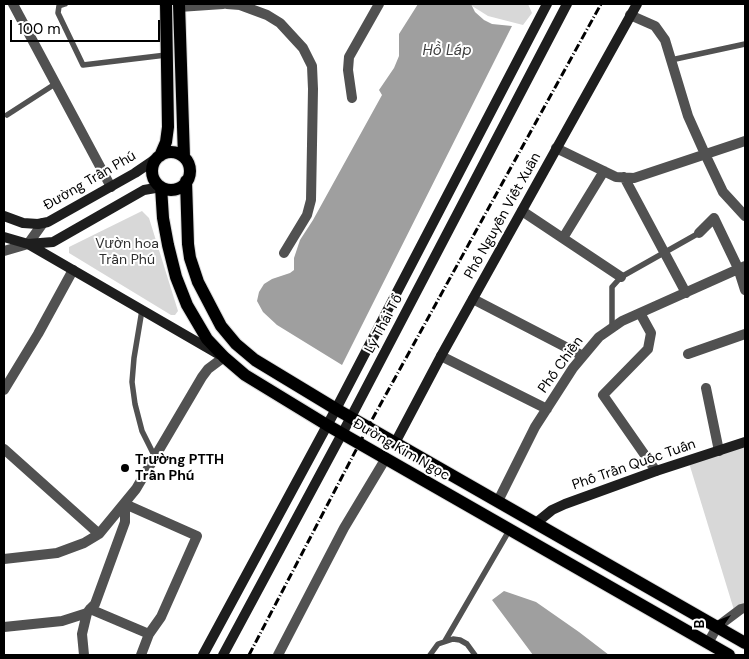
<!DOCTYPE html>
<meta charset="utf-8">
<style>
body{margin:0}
#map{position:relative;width:749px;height:659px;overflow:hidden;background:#fff;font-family:"DM Sans",sans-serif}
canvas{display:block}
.frame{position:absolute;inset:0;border:5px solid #000;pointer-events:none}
.north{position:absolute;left:689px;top:599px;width:50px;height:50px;-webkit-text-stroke:4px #fff;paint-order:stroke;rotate:270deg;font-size:14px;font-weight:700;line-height:20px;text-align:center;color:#000}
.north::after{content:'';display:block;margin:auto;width:18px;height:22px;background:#000;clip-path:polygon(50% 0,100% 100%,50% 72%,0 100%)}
.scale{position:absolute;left:10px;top:20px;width:150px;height:22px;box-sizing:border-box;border:2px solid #000;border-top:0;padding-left:6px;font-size:15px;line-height:18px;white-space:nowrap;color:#000;-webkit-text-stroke:4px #fff;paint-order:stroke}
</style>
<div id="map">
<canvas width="749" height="659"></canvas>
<div class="frame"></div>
<div class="north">B</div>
<div class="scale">100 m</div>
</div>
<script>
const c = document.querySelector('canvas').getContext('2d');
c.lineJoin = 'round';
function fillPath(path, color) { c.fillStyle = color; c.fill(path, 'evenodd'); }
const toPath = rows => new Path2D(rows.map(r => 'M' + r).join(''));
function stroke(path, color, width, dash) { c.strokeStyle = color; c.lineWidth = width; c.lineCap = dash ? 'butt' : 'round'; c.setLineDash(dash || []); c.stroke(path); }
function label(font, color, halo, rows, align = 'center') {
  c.font = font + ' "DM Sans",sans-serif'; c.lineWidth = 4; c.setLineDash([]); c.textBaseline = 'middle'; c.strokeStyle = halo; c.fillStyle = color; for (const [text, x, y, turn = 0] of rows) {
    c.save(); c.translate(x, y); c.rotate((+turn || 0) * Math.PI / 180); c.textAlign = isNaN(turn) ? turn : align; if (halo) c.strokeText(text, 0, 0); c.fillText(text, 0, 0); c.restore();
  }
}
fillPath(toPath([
 [469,4,528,4,532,13,523,25,488,16],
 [142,211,149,218,178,311,175,315,171,315,69,253,69,247],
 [745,446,745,607,734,610,689,463]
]), '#d8d8d8');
fillPath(toPath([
 [418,4,471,4,475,12,484,20,492,24,512,26,342,365,277,325,263,312,257,301,259,292,264,284,272,279,290,273,294,270,294,258,300,240,313,220,382,95,379,90,394,68,399,56,399,34],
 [504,591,536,602,579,632,609,655,533,655,492,600]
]), '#9f9f9f');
const primary = toPath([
 [179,4,184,157],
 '152 171a19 19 0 1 1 38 0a19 19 0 1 1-38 0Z',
 [160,156,166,142,168,127,166,4],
 [186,181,188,244,190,258,198,282,221,326,236,344,255,360,336,409,745,643],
 [161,187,163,218,168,245,176,277,187,305,207,339,224,357,245,375,327,425,729,655]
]);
stroke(primary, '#dbdbdb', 14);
stroke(toPath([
 [65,4,59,6,58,13,83,65,166,55],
 [671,60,745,44],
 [7,115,55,84],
 [142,310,134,358,132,382,135,404,142,431,155,457],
 [612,328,612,287,621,277,699,233],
 [445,641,510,529],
 [430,655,438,644,453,639,460,640,467,644,475,655]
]), '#515151', 5.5);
stroke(toPath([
 [13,4,111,187],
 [227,4,240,5,267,15,280,23,303,48,312,66,313,89,311,200,307,215,284,253],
 [179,7,223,4],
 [630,15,655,26,665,40,688,116,705,154,723,192,745,216],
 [352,98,348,70,349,57,379,4],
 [556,148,616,177,634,178,745,141],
 [624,177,686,293],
 [522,211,621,277],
 [699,233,714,218,738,268,745,290],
 [563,238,604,171],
 [4,251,28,244,43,223],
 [473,299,583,356],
 [640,313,651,333,648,349,603,395,656,471],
 [688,354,745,334],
 [441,356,547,409],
 [706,388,719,451],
 [4,390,38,334,73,270],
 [4,449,99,534],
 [498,501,535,427,573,368,599,337,622,321,745,266],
 [4,559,57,553,84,543,99,534,136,489,202,377,208,369,224,357],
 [4,627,62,621,87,613,90,609,95,604,125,522,125,504,197,536,161,617,149,634,90,609],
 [708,643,717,627,741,609,745,608],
 [84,655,82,634,87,613],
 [141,655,149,634],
 [278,655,344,528,386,458]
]), '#515151', 10);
stroke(toPath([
 [4,216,23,223,38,224,48,222,135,173,160,156],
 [4,237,28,244,53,242,144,190,161,187],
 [28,244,218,354],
 [395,443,441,356,637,4],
 [536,523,552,510,565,504,656,471,745,442],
 [203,655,336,409,547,4],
 [223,655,351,417,567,4]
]), '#1e1e1e', 10);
stroke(primary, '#000', 12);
stroke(toPath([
 [249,655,368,427,601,4]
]), '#000', 3, [8, 2.5, 1, 2.5]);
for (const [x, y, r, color] of [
 [125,468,5,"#000"]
]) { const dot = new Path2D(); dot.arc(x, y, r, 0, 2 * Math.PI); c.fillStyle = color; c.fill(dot); stroke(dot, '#fff', 2); }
label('14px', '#000', '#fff', [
 ["Đường Trần Phú",90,181,-30],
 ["Phố Nguyễn Viết Xuân",503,216,-61],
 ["Lý Thái Tổ",384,324,-62],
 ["Phố Chiền",561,365,-54],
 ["Đường Kim Ngọc",401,450,30],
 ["Phố Trần Quốc Tuấn",634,465,-19]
]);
label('14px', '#2f2f2f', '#fff', [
 ["Vườn hoa",127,244],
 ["Trần Phú",127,260]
]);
label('bold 14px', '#000', '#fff', [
 ["Trường PTTH",135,460],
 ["Trần Phú",135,476]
], 'left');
label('italic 15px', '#404040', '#fff', [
 ["Hồ Láp",447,51]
]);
</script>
